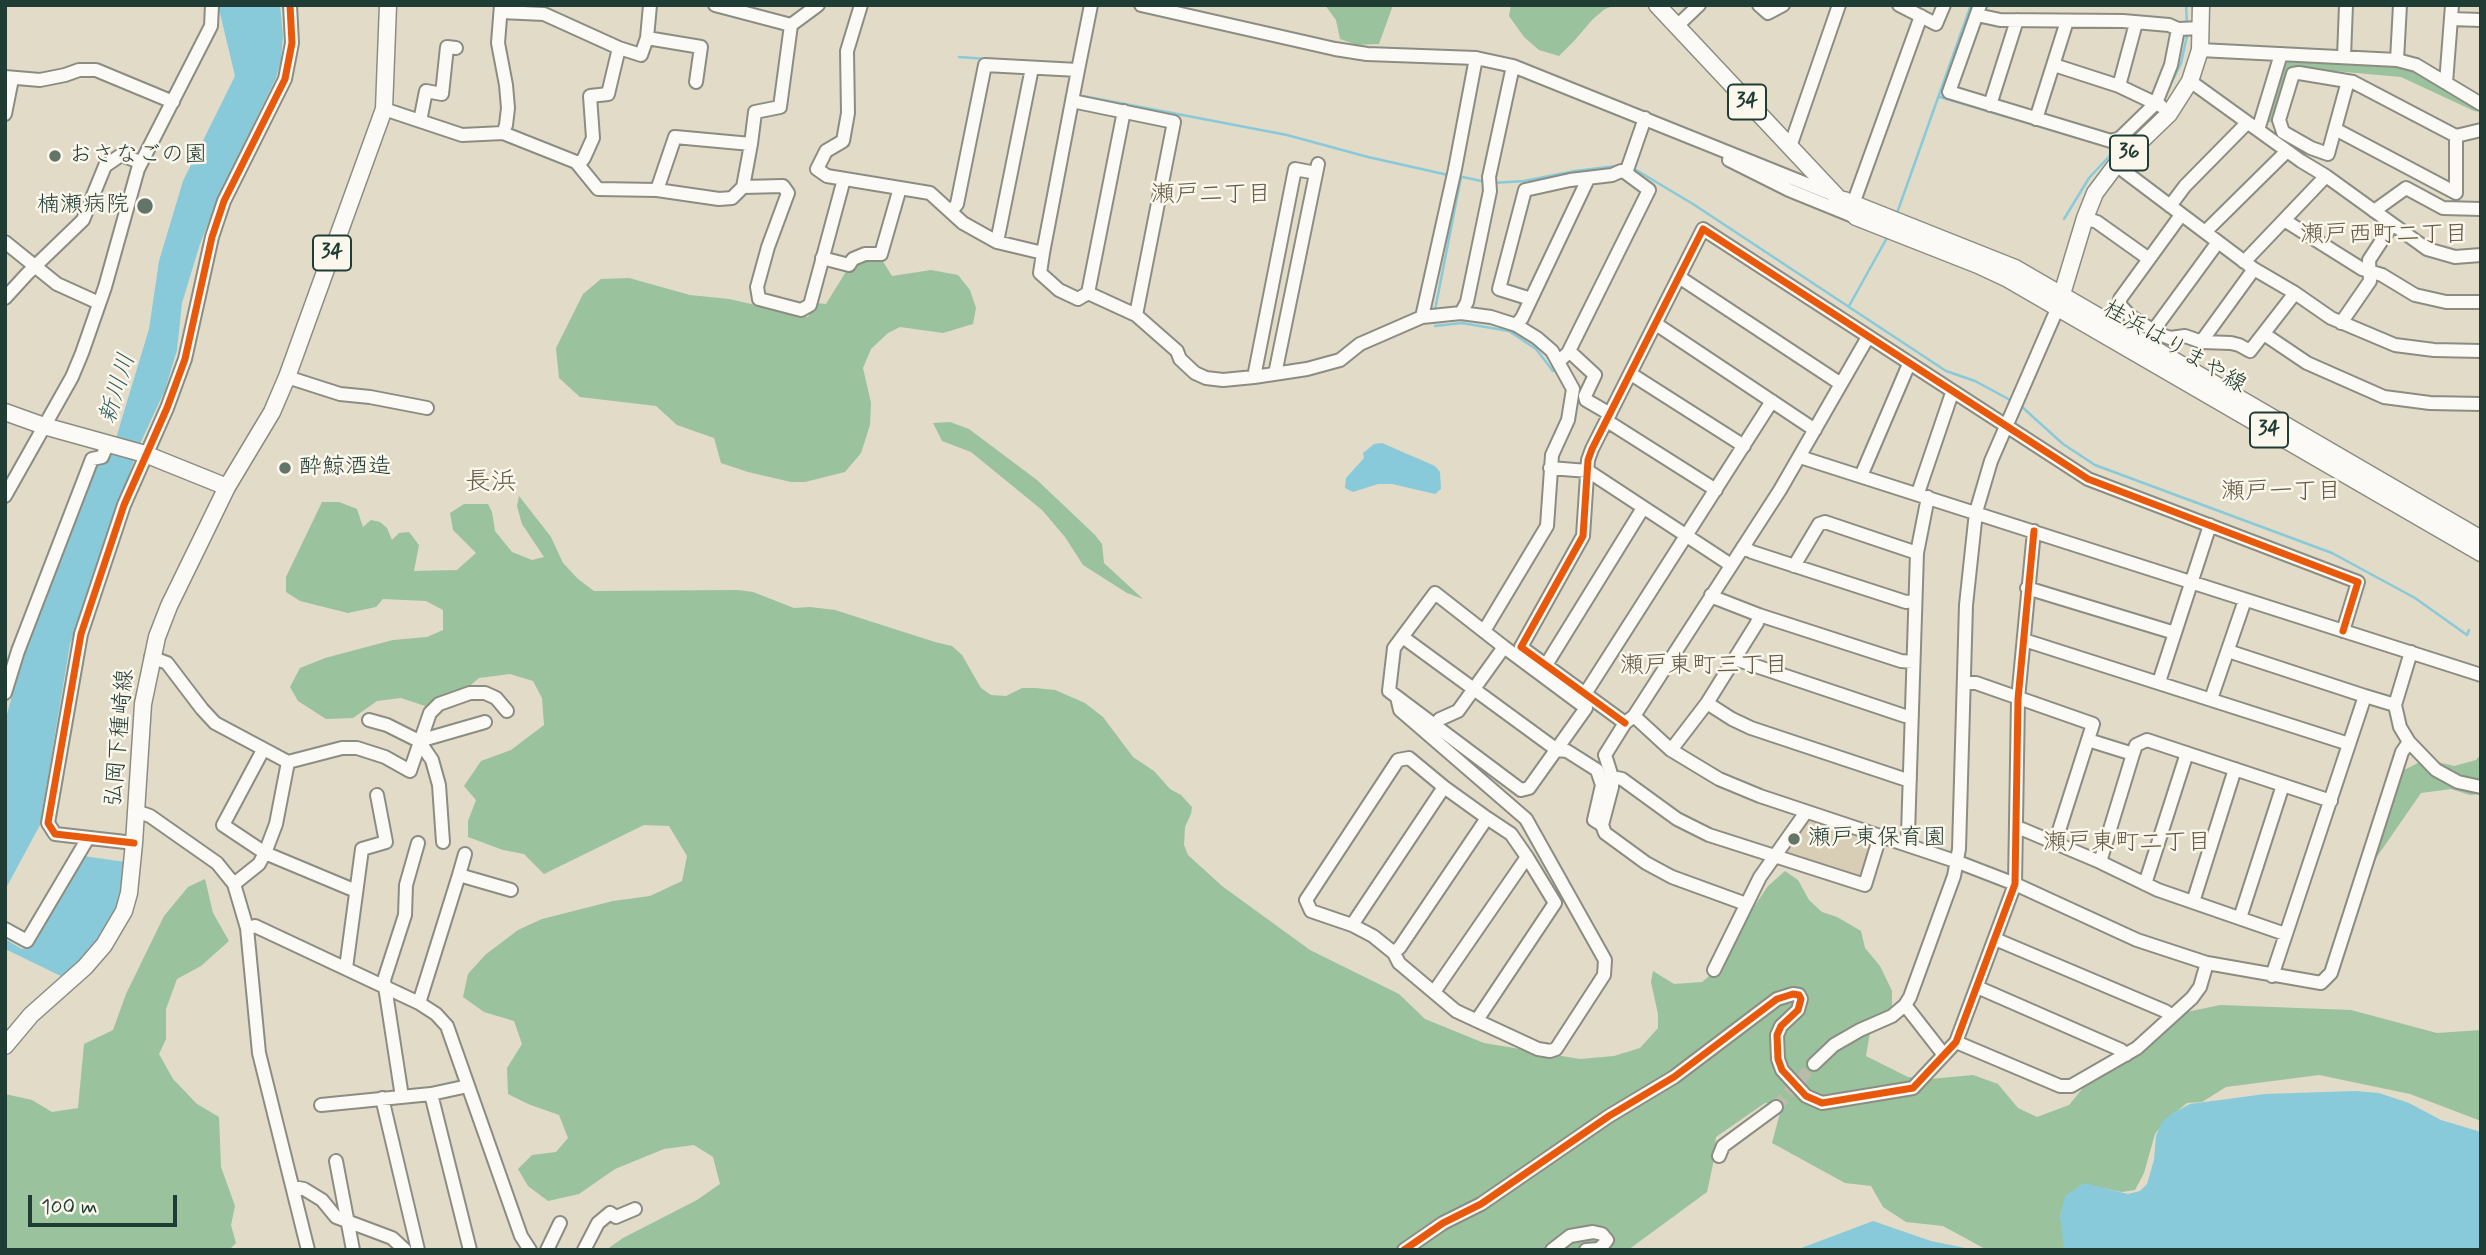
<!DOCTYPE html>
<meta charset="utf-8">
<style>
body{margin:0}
#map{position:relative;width:2486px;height:1255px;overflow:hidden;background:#e2dbc8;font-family:Mynerve,sans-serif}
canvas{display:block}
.frame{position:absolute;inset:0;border:7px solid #1f3d34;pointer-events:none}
.scale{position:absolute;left:28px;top:1195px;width:149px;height:32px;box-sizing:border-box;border:4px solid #1f3d34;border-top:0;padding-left:9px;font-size:21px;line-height:24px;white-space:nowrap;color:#1f3d34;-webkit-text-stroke:5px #fbf7ec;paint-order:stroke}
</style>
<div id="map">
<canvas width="2486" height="1255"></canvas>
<div class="frame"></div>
<div class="scale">100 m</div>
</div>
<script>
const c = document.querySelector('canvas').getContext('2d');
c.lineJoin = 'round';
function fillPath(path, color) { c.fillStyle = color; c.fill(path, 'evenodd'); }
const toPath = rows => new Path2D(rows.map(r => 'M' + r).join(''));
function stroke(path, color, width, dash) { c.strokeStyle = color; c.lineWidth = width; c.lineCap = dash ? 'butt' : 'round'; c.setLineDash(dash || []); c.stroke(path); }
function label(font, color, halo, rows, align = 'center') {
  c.font = font + ' Mynerve,"Klee One",sans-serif'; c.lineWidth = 5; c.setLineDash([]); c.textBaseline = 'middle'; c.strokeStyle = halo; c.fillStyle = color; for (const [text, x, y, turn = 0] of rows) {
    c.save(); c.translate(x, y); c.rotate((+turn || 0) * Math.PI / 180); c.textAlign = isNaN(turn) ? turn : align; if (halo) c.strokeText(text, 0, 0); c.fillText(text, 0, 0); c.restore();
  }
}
fillPath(toPath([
 [1812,819,1870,838,1874,845,1864,875,1857,879,1787,857,1784,849,1805,822]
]), '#d8cdb5');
fillPath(toPath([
 [1325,5,1393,5,1379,44,1357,45,1340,39,1336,20],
 [1511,5,1616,5,1605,9,1593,19,1574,41,1559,56,1539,50,1524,37,1509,16],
 [2300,54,2369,54,2414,69,2481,99,2481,112,2474,111,2401,77,2301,68,2278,121,2262,123,2279,65],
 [870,258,882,260,892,276,931,270,958,275,970,290,976,308,973,324,943,333,900,327,888,333,871,349,863,368,871,403,870,425,861,453,845,472,805,482,791,482,748,472,721,463,714,438,677,425,656,406,580,397,559,378,556,348,583,294,601,279,629,278,690,295,729,299,808,317,815,303,826,304,847,270],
 [950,422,969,429,1037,480,1095,535,1102,544,1104,563,1143,599,1127,593,1083,565,1065,537,1042,510,971,452,942,441,933,423],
 [519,496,551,537,563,563,578,579,594,591,738,590,753,592,794,608,810,607,835,610,935,642,952,646,962,655,981,688,991,695,1006,696,1022,688,1035,688,1055,690,1085,703,1103,717,1133,757,1154,771,1170,789,1181,795,1192,807,1191,814,1185,827,1184,845,1188,855,1222,886,1310,950,1399,994,1425,1019,1484,1043,1580,1059,1614,1056,1640,1048,1658,1028,1658,1014,1651,982,1653,971,1674,984,1702,982,1721,966,1726,948,1768,886,1785,871,1798,880,1809,900,1822,912,1837,917,1861,931,1865,948,1880,966,1892,991,1892,1006,1871,1027,1866,1056,1908,1077,1930,1079,1973,1075,1998,1084,2018,1108,2037,1117,2069,1105,2083,1088,2139,1049,2182,1013,2220,1005,2351,1010,2437,1033,2481,1030,2481,1121,2410,1094,2319,1075,2226,1087,2202,1102,2187,1103,2166,1120,2155,1134,2144,1173,2135,1190,2122,1192,2093,1186,2078,1187,2066,1198,2060,1216,2068,1245,2067,1250,1987,1250,1943,1226,1906,1222,1883,1207,1871,1186,1845,1183,1772,1143,1781,1109,1775,1103,1765,1103,1716,1137,1713,1164,1707,1192,1628,1250,606,1250,623,1238,697,1200,720,1184,713,1157,694,1145,664,1149,615,1169,579,1194,548,1201,528,1186,518,1169,532,1155,556,1152,568,1138,559,1115,528,1104,508,1094,507,1068,522,1044,514,1021,484,1012,463,997,468,974,485,955,518,930,542,919,613,901,650,896,682,881,687,856,669,826,644,825,544,874,524,854,503,850,468,837,468,821,476,800,464,786,481,761,511,750,544,725,542,698,533,681,510,674,479,678,457,697,428,707,401,698,377,701,353,718,326,719,298,701,290,687,300,668,325,658,393,640,427,637,443,630,443,610,426,601,383,599,376,607,348,613,300,601,286,592,286,577,322,502,339,502,357,509,363,527,371,520,380,522,387,528,392,540,399,533,409,532,419,545,414,571,457,570,476,553,453,530,450,513,464,504,488,504,492,512,495,531,512,552,532,560,544,557,522,524,517,506],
 [2481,754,2481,794,2470,795,2451,789,2421,793,2374,861,2392,792,2404,770,2426,759,2454,766,2476,760],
 [205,879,213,913,229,941,201,966,177,979,166,1009,166,1039,159,1054,173,1079,197,1104,219,1117,221,1167,235,1206,231,1225,236,1243,229,1250,5,1250,5,1094,32,1100,52,1112,78,1108,84,1044,113,1030,126,994,164,916,188,887]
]), '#9ac29c');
fillPath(toPath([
 [218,5,280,5,283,35,281,60,276,78,218,198,200,244,182,303,177,350,165,390,139,446,70,644,40,825,5,890,5,722,28,636,95,462,110,458,149,329,159,261,183,181,235,76],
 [1382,443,1435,466,1440,472,1441,489,1435,494,1392,484,1378,484,1353,492,1345,488,1346,478,1364,458,1363,453,1374,444],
 [84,856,125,862,120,905,104,932,65,978,5,949,5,939,22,949,30,947],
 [2356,1091,2379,1093,2409,1103,2441,1120,2481,1132,2481,1250,2064,1250,2060,1216,2065,1196,2084,1183,2128,1194,2140,1191,2147,1184,2154,1160,2156,1136,2162,1122,2171,1114,2190,1104,2265,1094],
 [1873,1221,1931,1241,1975,1250,1796,1250]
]), '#88cad9');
stroke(toPath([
 [2186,5,2187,23],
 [959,57,1001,60],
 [2167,92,2181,63,2187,36],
 [1083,96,1287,135,1368,157,1448,175],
 [1940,97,2092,142],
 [1631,167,1693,204,1946,371,1975,381,2012,401],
 [1458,176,1486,182],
 [1493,183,1524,181,1575,171,1625,165],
 [1897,213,1971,5],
 [2064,219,2089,178,2117,148],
 [1849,306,1888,236],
 [1435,310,1461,177],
 [1435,326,1462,323,1509,331,1536,349,1553,371],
 [2021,406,2063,444,2095,465,2332,553,2415,598,2467,635,2469,630]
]), '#88cad9', 2.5);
stroke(toPath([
 [1776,1107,1814,1064]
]), '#bba', 12, [12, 6]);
const minor = toPath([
 [501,5,498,43,506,85,508,108,506,125,503,133],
 [650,5,647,38,701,47,696,82],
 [715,5,791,25],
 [861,5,847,51,848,113,843,141,826,151,817,169,827,176,930,193,963,223,997,242,1043,253],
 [1141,5,1335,49,1367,54,1476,58,1513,66,1834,195],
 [1759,5,1768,13,1783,5],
 [1899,5,1936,24,1944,5],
 [1980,5,1949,92,2111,141,2120,138,2156,103,2171,65,2178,29],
 [501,12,544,14,619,48],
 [1977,15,2000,20,2123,21,2169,25,2178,29,2202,28],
 [2451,19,2481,20],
 [1677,26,1699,5],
 [2200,50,2397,60,2416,65,2481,104],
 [2344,57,2346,5],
 [2397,60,2400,5],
 [2054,65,2119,86,2161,106],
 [5,77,40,80,65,75,79,70,96,70,173,102],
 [2190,81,2301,161,2326,176,2427,249,2455,257,2481,255],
 [2348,81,2328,154,2311,148,2283,132,2279,120,2293,74,2299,73,2353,82,2456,136,2481,130],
 [2446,83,2452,5],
 [2119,86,2136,23],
 [1072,101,1174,122,1136,315,1088,293,1078,299,1059,290,1040,273,1043,253,1072,101,1078,70,1091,5],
 [1990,105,2017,20],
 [384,109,462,135,503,133,576,162,598,189,657,190,719,199,732,198,743,187,783,186,788,193,768,247,757,287,759,299,801,310,810,305,844,179],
 [5,114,12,79],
 [2036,119,2067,21],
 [420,121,426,91,442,94,447,47,456,48],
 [2335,129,2456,193,2456,136],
 [2258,130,2281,54],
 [751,144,755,112,780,107,791,25,818,5],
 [1788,145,1792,141,1839,5],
 [1729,160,1789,190,1853,216],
 [576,162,581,162,584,158,593,138,590,96,608,94,619,48,641,55,647,38],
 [2116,165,2254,269,2295,293,2331,318,2395,345,2434,350,2481,351],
 [657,190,675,137,751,144,743,187],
 [1853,204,1921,16],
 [2170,206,2185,186,2247,123],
 [2374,211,2406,188,2443,208,2481,209],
 [951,212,957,204,985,65,1078,70],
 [2181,215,2120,299,2120,305,2130,316,2159,334,2170,338,2185,336,2202,342,2231,343,2239,345,2250,351,2295,293],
 [2085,218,2097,222,2149,259],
 [2284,220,2362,269,2382,275,2415,295,2446,302,2481,302],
 [2205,232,2287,151],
 [5,242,57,284,99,303],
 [997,242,1032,68],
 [822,258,849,265,853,259,865,254,881,254,900,188],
 [2244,262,2326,176],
 [1679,277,1841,384],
 [1088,293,1124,111],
 [5,298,27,274,83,220,105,166,121,155,140,162],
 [1531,299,1499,289,1525,190,1570,180,1612,175,1621,171,1626,173,1645,118],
 [1461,313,1467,302,1490,191,1489,177,1513,66],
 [1136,315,1177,351,1180,359,1195,373,1206,378,1223,380,1254,377,1307,369,1340,360,1360,344,1422,317,1461,313,1491,317,1516,325,1537,338,1552,351,1573,389,1568,420,1552,455,1547,526,1484,631],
 [1422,317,1455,169,1476,58],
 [2341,323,2370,281,2369,260,2392,225],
 [1656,324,1815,430],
 [1516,325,1522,318,1588,179],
 [2153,331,2218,242],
 [2264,334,2307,363,2384,397,2430,403,2481,404],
 [2201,342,2254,269],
 [1569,351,1595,375,1585,396,1586,400,1610,414],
 [1559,361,1568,353,1649,190,1626,173],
 [1275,374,1318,164],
 [1631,374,1744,446],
 [287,377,340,394,370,397,427,408],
 [1254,377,1295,169,1316,173],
 [1607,421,1716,490],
 [1800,457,2481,675],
 [1550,468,1588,471,1731,565],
 [1861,476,1909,364],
 [1918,493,1952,393],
 [5,496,72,377,82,353,105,287,138,169,211,26,212,5],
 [1743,547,1752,552,1906,602,1915,601],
 [1794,566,1819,524,1825,522,1917,553],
 [2027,588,2175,633],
 [1711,595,1718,599,1759,615,1901,661,1913,662],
 [1404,638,1557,750,1567,751,1597,770,1602,785,1594,820,1602,825,1605,833,1646,863,1672,877,1746,904],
 [2024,640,2349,744],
 [2228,651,2365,696],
 [2411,652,2395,705,2400,727,2409,742,2436,770,2458,782,2481,787],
 [151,657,167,663,202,709,215,723,288,762,342,748,357,748,385,757,410,771,430,713,439,704,470,693,485,693,496,698,507,711],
 [1735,659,1905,716,1912,716],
 [1546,665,1643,508],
 [2159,682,2210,525],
 [1964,683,1976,683,2093,724,2055,843],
 [5,693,18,651,92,459,102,457,108,443],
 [1585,694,1772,401],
 [1397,697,1400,710,1526,819,1605,960,1604,975,1556,1049,1550,1051,1538,1049,1456,1011,1399,963,1394,953,1373,936,1352,925,1311,911,1306,900,1398,760,1409,758,1444,787],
 [2211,699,2245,600],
 [1707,703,1732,719,1751,728,1904,779,1910,779],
 [1634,716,1671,750,1719,779,1760,796,1958,862,2015,884,2137,940,2207,963,2321,983,2331,973,2402,752,2409,742],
 [369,720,387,725,419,741,432,760,439,785,443,842],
 [1625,723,1521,647,1583,536,1588,460,1592,449,1703,229,2088,479,2358,582,2343,631],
 [1434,725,1440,719,1458,711,1504,647,1586,708,1529,788,1521,790,1389,691,1394,648,1435,593,1504,647],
 [2088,740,2133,754],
 [419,741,485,722],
 [263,750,223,825,265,853,356,891],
 [1671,750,1707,703,1757,623,1759,615],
 [1612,777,1622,779,1677,819,1709,835,1865,885,1880,836],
 [136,811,150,816,217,863,234,884,247,928,259,1053,308,1250],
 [1602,825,1612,787,1612,777,1605,755,1625,723,1634,716,1780,490,1868,337],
 [2016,829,2022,829,2100,862,2158,890,2285,934],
 [134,843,55,834,48,823,81,634,124,505,167,408,185,359,212,237,224,201,285,79,292,43,290,5],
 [1905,844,1908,834,1917,553,1928,497],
 [2100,862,2133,754,2136,745,2147,740,2331,801],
 [459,875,465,854],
 [234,884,259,864,265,853,276,824,288,762],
 [2145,884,2187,753],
 [2193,902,2235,769],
 [2240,918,2283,785],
 [1352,925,1444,787,1487,818],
 [247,928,255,926,419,1003,436,1014,447,1026,521,1236,530,1250],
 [5,929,27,941,88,838],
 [1995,939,2165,1011,2172,1016],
 [1394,953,1400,947,1487,818,1511,834,1527,857,1434,992],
 [346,968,362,849,386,842,377,795],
 [1714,970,1760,877,1806,812],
 [2272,976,2365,696,2395,705],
 [1977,987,2121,1050,2126,1055],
 [419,1003,459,875,511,890],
 [1905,1005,1944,1055],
 [1477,1020,1555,903,1527,857],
 [1956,1042,2060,1086,2071,1086,2137,1048,2192,998,2200,987,2207,963],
 [1814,1064,1834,1045,1860,1030,1892,1016,1905,1005,1910,997,1954,876,1959,849,1966,605,1976,512,1991,461,2058,307],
 [468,1086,431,1094,470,1250],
 [402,1097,384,980,405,915,406,885,418,843],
 [382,1098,418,1250],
 [321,1105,431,1094],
 [1719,1156,1723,1146,1776,1107],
 [336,1161,353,1250],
 [293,1187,304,1189,322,1200,336,1217,392,1238,405,1250],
 [547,1250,560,1223],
 [584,1250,598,1223,610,1213,616,1217,635,1209],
 [1404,1250,1443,1223,1481,1204,1609,1116,1674,1077,1777,999,1793,994,1799,995,1801,999,1798,1010,1781,1026,1777,1035,1778,1059,1782,1070,1806,1096,1822,1103,1913,1088,1956,1042,2015,884,2018,699,2034,531],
 [1552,1250,1570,1236,1593,1232,1602,1234,1607,1240,1604,1244,1599,1249,1586,1250]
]);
const major = toPath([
 [1657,5,1856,217,1978,265,2008,279,2481,553],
 [1844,200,2015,268,2481,539],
 [2059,304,2085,218,2095,193,2116,165,2169,114,2190,81,2200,50,2201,5],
 [5,412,44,426,145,454,227,487],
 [5,1046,31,1015,85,967,104,945,124,911,129,893,134,843,143,704,157,637,169,606,227,487,272,412,287,377,384,109,388,5]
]);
stroke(minor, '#8c8d82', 16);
stroke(major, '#8c8d82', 19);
stroke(minor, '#fbfaf7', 12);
stroke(major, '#fbfaf7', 16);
stroke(toPath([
 [1625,723,1521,647,1583,536,1588,460,1592,449,1703,229,2088,479,2358,582,2343,631],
 [134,843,55,834,48,823,81,634,124,505,167,408,185,359,212,237,224,201,285,79,292,43,290,5],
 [1404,1250,1443,1223,1481,1204,1609,1116,1674,1077,1777,999,1793,994,1799,995,1801,999,1798,1010,1781,1026,1777,1035,1778,1059,1782,1070,1806,1096,1822,1103,1913,1088,1956,1042,2015,884,2018,699,2034,531]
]), '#e8590c', 7);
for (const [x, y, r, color] of [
 [55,156,7,"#637468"],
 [145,206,9,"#637468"],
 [285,468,7,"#637468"],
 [1794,839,7,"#637468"]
]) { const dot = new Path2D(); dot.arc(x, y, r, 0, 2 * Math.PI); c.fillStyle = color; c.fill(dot); stroke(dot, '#fbf7ec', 2.5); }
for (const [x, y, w] of [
 [1747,102,38],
 [2129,153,38],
 [332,253,38],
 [2269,430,38]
]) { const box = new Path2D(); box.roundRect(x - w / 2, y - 17.5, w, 35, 5); c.fillStyle = '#fbf7ec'; c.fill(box); stroke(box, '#1f3d34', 2); }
label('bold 21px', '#1f3d34', null, [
 ["34",1747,102],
 ["36",2129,153],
 ["34",332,253],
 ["34",2269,430]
]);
label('23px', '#1f3d34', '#fbf7ec', [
 ["おさなごの園",69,156],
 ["楠瀬病院",129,206,"right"],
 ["酔鯨酒造",299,468],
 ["瀬戸東保育園",1808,839]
], 'left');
label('23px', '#1f3d34', '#fbf7ec', [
 ["桂浜はりまや線",2174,348,30],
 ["弘岡下種崎線",121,738,-85]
]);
label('24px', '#645c49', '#fbf7ec', [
 ["瀬戸二丁目",1211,196],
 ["瀬戸西町二丁目",2384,236],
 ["瀬戸一丁目",2281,493],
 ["瀬戸東町三丁目",1704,667],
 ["瀬戸東町二丁目",2127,844]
]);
label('italic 24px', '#305e5f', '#fbf7ec', [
 ["新川川",119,389,-73]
]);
label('26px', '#645c49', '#fbf7ec', [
 ["長浜",491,484]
]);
</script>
